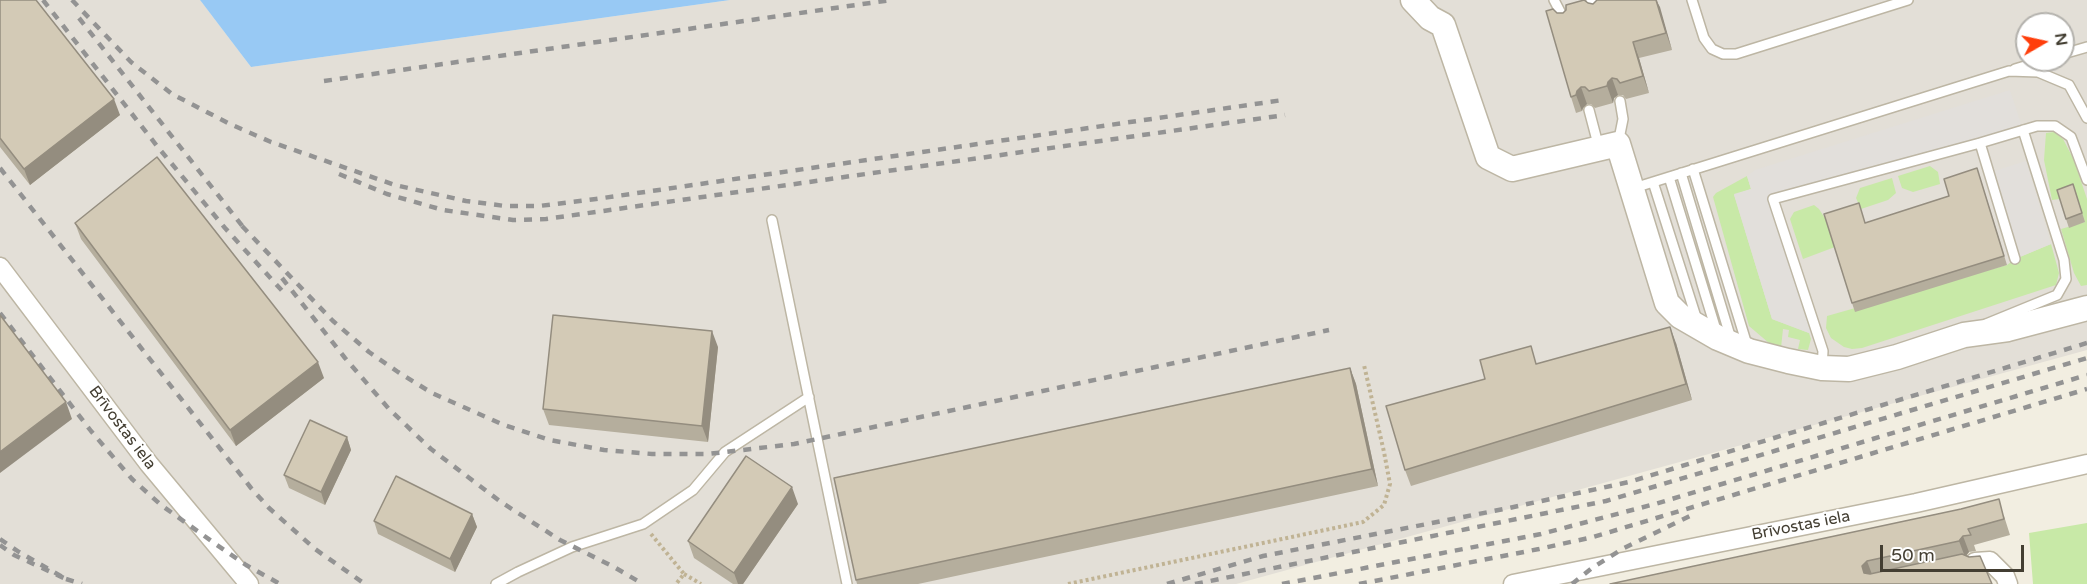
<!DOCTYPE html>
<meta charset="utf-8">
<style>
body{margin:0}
#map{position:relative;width:2087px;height:584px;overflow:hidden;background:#f2eee1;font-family:"Varela Round",sans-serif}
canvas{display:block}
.north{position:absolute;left:2015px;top:12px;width:60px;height:60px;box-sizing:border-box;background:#fff;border:2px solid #b4b2ad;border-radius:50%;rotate:81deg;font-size:16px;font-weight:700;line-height:24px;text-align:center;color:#433e32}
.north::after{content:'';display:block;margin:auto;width:21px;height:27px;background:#ff3e0b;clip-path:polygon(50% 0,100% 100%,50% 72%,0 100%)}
.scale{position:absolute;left:1880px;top:545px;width:144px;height:27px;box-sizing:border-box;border:3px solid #433e32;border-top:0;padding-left:8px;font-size:18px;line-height:21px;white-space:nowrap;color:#433e32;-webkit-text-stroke:4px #fff;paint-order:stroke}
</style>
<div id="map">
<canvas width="2087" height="584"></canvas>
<div class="north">N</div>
<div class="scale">50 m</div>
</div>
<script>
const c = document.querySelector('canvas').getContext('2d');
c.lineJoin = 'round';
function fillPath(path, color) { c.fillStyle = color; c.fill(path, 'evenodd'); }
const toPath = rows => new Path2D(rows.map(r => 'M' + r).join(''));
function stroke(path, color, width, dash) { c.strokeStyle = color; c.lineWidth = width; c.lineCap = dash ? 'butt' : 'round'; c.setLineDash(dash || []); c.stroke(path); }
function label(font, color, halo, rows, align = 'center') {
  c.font = font + ' "Varela Round",sans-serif'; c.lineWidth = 4.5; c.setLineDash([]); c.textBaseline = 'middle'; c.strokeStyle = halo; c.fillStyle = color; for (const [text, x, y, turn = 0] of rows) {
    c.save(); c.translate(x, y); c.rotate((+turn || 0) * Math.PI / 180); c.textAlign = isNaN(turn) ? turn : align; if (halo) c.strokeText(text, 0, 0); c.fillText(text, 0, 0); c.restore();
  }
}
fillPath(toPath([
 [0,0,200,0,251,67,730,0,2087,0,2087,350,1236,584,0,584],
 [2027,24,2063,24,2063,60,2027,60]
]), '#e3dfd7');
fillPath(toPath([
 [2054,132,2063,139,2074,160,2087,199,2087,285,2081,286,2074,273,2061,229,2085,222,2060,199,2052,200,2044,160,2046,133],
 [1930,166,1938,172,1940,184,1913,192,1902,188,1898,176],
 [1747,176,1751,189,1734,195,1772,319,1809,333,1811,339,1808,350,1798,349,1800,340,1788,337,1789,330,1783,329,1781,348,1776,349,1749,326,1713,197,1716,193],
 [1892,178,1896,193,1888,200,1861,209,1856,198,1860,188],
 [1814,205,1819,209,1828,223,1835,247,1803,259,1790,219,1794,212],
 [2051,244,2059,273,2056,285,1862,348,1852,349,1844,347,1831,338,1826,328,1827,316,2007,265,2015,259],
 [2087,523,2087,584,2033,584,2029,533]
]), '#c8e9a7');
fillPath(toPath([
 [2010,90,2023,130,1773,199,1816,331,1809,333,1772,319,1734,194,1751,189,1747,176,1755,170],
 [2026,161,2051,244,2015,259,1988,173]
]), '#e2dfdb');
fillPath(toPath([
 [200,0,730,0,251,67]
]), '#98c9f4');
const service = toPath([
 [1554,0,1566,23],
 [1591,0,1597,14],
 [1692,0,1704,38,1712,49,1723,54,1736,54,1908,0],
 [2063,54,2087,47],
 [2015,69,2045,60],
 [1589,110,1599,148],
 [1980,143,2015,259],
 [1618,144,1623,119,1620,101],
 [1693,169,1748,348],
 [1681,173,1731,339],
 [1669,177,1717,333],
 [1653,182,1697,320],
 [1634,188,2009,71,2038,72,2069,85,2087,118],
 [772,220,847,584],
 [1986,324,2057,295,2066,279,2064,260,2023,130],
 [1822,368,1823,351,1773,199,1980,143,2037,126,2055,126,2071,137,2087,180],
 [496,584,518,572,572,547,643,524,693,490,725,452,809,397]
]);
const minor = toPath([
 [0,267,149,464,249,584],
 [1975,562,1990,561,2005,576,2008,584],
 [1513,584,1916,503,2087,464]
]);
const tertiary = toPath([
 [1413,0,1430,18,1443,25,1488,157,1512,169,1618,144,1667,303,1680,316,1718,338,1749,351,1788,361,1822,368,1849,369,1897,357,1964,335,2008,329,2087,308]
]);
stroke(service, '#bdb6a4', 12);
stroke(minor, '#bdb6a4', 21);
stroke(tertiary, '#bdb6a4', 27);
stroke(toPath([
 [651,534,684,574,676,584],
 [684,574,701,584],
 [1068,584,1363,522,1384,505,1390,484,1384,452,1364,365]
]), '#c0b394', 4, [3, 3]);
stroke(service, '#fff', 9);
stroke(minor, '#fff', 18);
stroke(tertiary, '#fff', 24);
stroke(toPath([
 [43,0,157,146,225,228,285,294],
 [72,0,131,62,172,94,230,124,271,142,395,185,466,201,505,206,539,206,596,199,1283,100],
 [79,18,247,232],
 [324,81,891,0],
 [0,168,251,488,269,508,315,549,365,584],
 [339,174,387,194,443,210,513,220,546,219,1285,115],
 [242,226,333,321,369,352,398,372,432,393,504,425,550,440,604,450,652,454,708,454,794,444,1329,330],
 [282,278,345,358,389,409,431,449,501,502,560,540,614,567,643,584],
 [0,313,91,431,132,479,161,505,217,545,246,565,280,584],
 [0,539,19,552,66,579,14,555,0,545],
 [66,579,82,584],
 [1167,584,1263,556,1509,508,1629,482,2087,343],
 [1195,584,1606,501,2087,358],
 [1282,584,1541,534,1655,504,2087,375],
 [1359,584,1539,549,1593,537,2087,389],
 [1572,584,1592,568,1624,548,1692,515]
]), '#939393', 4.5, [8, 8]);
fillPath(toPath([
 [0,0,120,115,30,185,0,147],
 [1597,0,1657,0,1672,50,1639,58,1649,93,1626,99,1623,95,1618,95,1614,98,1613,103,1595,108,1591,104,1587,104,1583,108,1582,111,1576,113,1571,97,1557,13,1563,13,1593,4],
 [1980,177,2007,265,1855,312,1852,303,1865,223,1949,196],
 [2073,184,2085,222,2069,228,2066,219],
 [75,223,324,378,236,446,81,239],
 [1676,343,1692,400,1411,486,1405,470,1537,364],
 [718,347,708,442,549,425,543,409],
 [1350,368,1356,384,1378,486,918,584,857,584,856,580],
 [347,437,351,450,325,505,289,488,284,475],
 [798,504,743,584,733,584,694,558,688,541],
 [472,514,477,527,455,572,378,534,374,521],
 [2004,516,2010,535,1974,545,1976,551,1969,552,1966,556,1992,584,1610,584]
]), '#b5ae9d');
fillPath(toPath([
 [1656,0,1660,7,1672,50,1666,33],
 [1633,42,1639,58,1649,93,1643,76],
 [1612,78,1618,95,1614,98,1613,103,1607,86,1608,82],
 [1581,87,1587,104,1583,108,1582,111,1576,95,1577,91],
 [114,99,120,115,30,185,24,169],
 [1670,327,1676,343,1692,400,1686,384],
 [712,331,718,347,708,442,702,426],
 [318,362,324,378,236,446,230,430],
 [1350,368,1356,384,1378,486,1372,469],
 [66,402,72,419,0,473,0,452],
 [347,437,351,450,325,505,321,492],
 [792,487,798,504,743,584,738,584,734,573],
 [472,514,477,527,455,572,450,559],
 [1963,536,1969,552,1965,557,1959,541],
 [1867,561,1873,577,1867,583,1862,566]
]), '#948d7f');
const building = toPath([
 [0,0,36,0,114,99,24,169,0,138,0,0],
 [1584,0,1588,3,1593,4,1597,0,1656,0,1666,33,1633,42,1643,76,1620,83,1617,79,1612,78,1608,82,1607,86,1589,91,1585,87,1581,87,1577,91,1576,95,1571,97,1546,11,1553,9,1557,13,1563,13,1566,10,1566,5,1584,0],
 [157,157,318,362,230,430,75,223,157,157],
 [1977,168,2004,256,1852,303,1824,214,1859,203,1865,223,1949,196,1944,179,1977,168],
 [2073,184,2082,213,2066,219,2057,190,2073,184],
 [0,315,66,402,0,452,0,315],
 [553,315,712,331,702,426,543,409,553,315],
 [1670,327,1686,384,1405,470,1386,406,1485,379,1480,360,1531,346,1536,364,1670,327],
 [1350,368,1372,469,856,580,834,478,1350,368],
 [310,420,347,437,321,492,284,475,310,420],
 [746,456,792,487,734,573,688,541,746,456],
 [396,476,472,514,450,559,374,521,396,476],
 [1999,499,2004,519,1968,529,1971,535,1963,536,1959,541,1867,561,1862,566,1864,573,1870,574,1962,554,1969,557,1980,556,1992,584,1610,584,1961,509,1999,499]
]);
fillPath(building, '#d3cab6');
stroke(building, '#948d7f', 1.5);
label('16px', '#433e32', '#fff', [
 ["Brīvostas iela",122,428,53],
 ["Brīvostas iela",1801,526,-11]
]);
</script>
